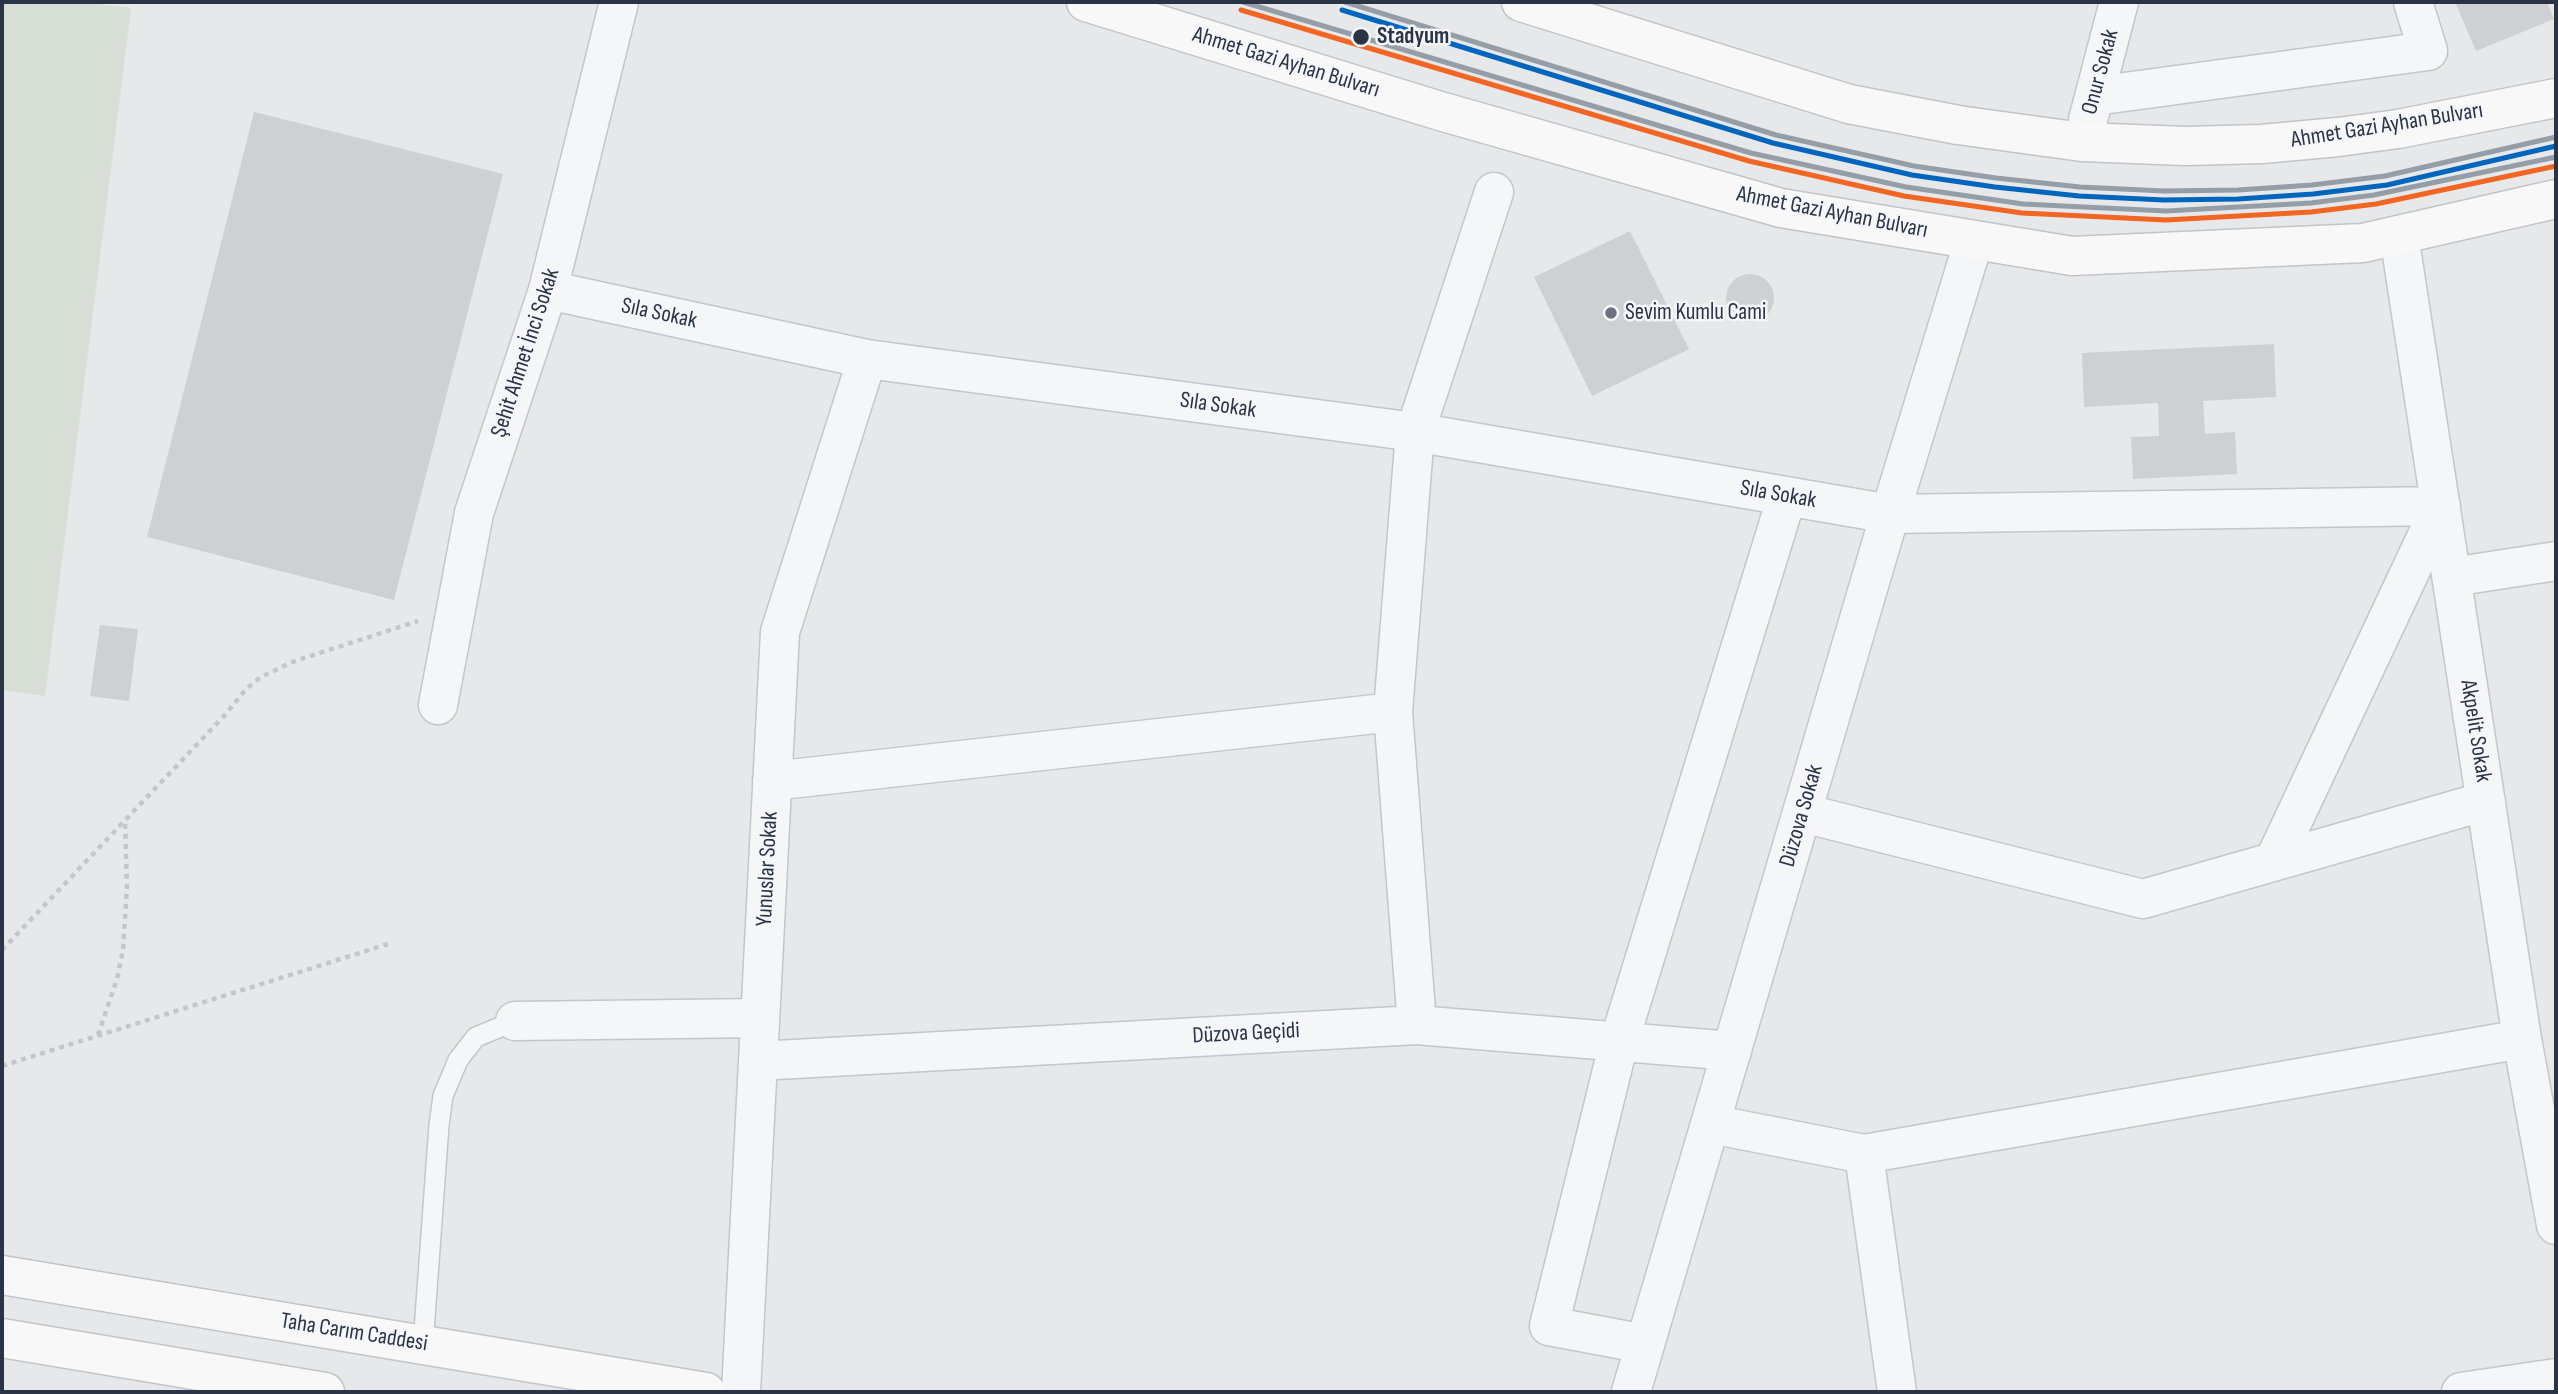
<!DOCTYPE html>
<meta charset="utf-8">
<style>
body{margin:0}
#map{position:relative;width:2558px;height:1394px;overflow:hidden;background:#e6e8ea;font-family:"Sofia Sans Condensed",sans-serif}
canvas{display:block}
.frame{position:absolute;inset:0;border:4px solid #2b3445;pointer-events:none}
</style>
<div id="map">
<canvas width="2558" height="1394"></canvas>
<div class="frame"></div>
</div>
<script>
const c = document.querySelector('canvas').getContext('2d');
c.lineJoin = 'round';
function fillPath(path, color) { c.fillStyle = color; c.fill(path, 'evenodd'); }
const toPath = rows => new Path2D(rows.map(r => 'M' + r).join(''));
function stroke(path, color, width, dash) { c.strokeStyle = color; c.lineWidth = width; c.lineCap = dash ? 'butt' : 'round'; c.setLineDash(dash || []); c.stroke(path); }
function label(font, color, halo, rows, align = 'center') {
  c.font = font + ' "Sofia Sans Condensed",sans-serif'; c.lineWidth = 5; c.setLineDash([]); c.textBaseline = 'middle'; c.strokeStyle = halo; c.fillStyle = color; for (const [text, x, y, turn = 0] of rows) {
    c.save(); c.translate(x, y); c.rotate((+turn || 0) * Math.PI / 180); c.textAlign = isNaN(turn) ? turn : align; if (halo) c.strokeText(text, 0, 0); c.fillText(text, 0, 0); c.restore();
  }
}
fillPath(toPath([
 [2,2,81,2,131,8,45,696,2,690]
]), '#d6ded6');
fillPath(toPath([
 [2455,2,2547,2,2554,19,2476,51],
 [254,112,503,174,394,600,147,537],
 [1630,231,1689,349,1592,396,1534,277],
 '1726 298a24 24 0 1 1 48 0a24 24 0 1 1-48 0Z',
 [2274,344,2276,397,2203,401,2205,434,2235,432,2237,474,2133,479,2131,437,2159,436,2158,403,2084,407,2082,353],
 [100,625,138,629,129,701,90,696]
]), '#ced0d3');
const service = toPath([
 [423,1345,439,1125,443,1096,458,1060,476,1037,515,1021]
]);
const minor = toPath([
 [2095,96,2428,51,2413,2],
 [2088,120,2119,2],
 [2399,235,2522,1039,2556,1225],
 [548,290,867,359,1415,432,1890,514,2441,506,2274,861],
 [2452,577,2556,561],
 [438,705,474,513,548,290,619,2],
 [772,781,1393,712],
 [1803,813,2143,899,2486,801],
 [515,1021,760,1018],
 [1417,1025,1393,712,1415,432,1494,192],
 [758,1061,1417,1025,1732,1051],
 [1711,1124,1864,1154,2522,1039],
 [1864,1154,1897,1392],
 [1645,1344,1549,1326,1619,1042,1787,496],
 [741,1392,780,632,867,359],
 [2461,1392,2556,1378]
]);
const tertiary = toPath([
 [1631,1392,1890,514,1974,240]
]);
const primary = toPath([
 [1086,2,1440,111,1781,208,2072,256,2363,243,2556,199],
 [1521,2,1849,104,1958,125,2082,142,2185,146,2262,144,2338,137,2398,129,2556,98],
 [2,1275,706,1392],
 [2,1338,325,1392]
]);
stroke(service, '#c4c6c8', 22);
stroke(minor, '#c4c6c8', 41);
stroke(tertiary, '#c4c6c8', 41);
stroke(primary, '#c2c5c8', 41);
stroke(toPath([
 [2,950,224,716,247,688,261,677,292,662,418,621],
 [98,1035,117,979,123,950,127,888,125,820],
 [2,1066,388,944]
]), '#c5c6ca', 4.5, [5, 5]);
stroke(service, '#f5f6f7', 19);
stroke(minor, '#f5f6f7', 38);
stroke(tertiary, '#f5f6f7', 38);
stroke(primary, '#f8f8f8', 38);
stroke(toPath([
 [1243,2,1751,153,1906,187,2023,204,2166,211,2311,203,2374,195,2556,157]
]), '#959da7', 5);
stroke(toPath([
 [1241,10,1749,161,1904,196,2022,213,2166,220,2311,212,2376,204,2556,166]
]), '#f26522', 5);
stroke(toPath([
 [1345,2,1776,135,1914,166,1996,178,2080,187,2164,191,2238,190,2312,185,2385,176,2556,137]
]), '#959da7', 5);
stroke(toPath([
 [1342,10,1773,143,1912,175,1995,187,2079,196,2164,200,2238,199,2313,194,2387,185,2556,146]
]), '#0065bd', 5);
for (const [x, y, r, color] of [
 [1361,37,9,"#2b3445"],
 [1611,313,7,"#6c737f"]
]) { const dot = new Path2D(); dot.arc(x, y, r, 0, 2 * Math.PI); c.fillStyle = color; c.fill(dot); stroke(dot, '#f4f6f9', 2.5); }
label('bold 23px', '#2b3445', '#f4f6f9', [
 ["Stadyum",1377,37]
], 'left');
label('23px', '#2b3445', '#f4f6f9', [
 ["Ahmet Gazi Ayhan Bulvarı",1286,63,17],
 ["Onur Sokak",2101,72,-75],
 ["Ahmet Gazi Ayhan Bulvarı",2387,126,-9],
 ["Ahmet Gazi Ayhan Bulvarı",1832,213,11],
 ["Sıla Sokak",659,314,12],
 ["Şehit Ahmet İnci Sokak",526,353,-72],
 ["Sıla Sokak",1218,406,8],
 ["Sıla Sokak",1778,495,10],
 ["Akpelit Sokak",2475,731,81],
 ["Düzova Sokak",1802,816,-74],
 ["Yunuslar Sokak",768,869,-87],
 ["Düzova Geçidi",1246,1034,-3],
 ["Taha Carım Caddesi",354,1333,9]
]);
label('23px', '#2b3445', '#f4f6f9', [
 ["Sevim Kumlu Cami",1625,313]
], 'left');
</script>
